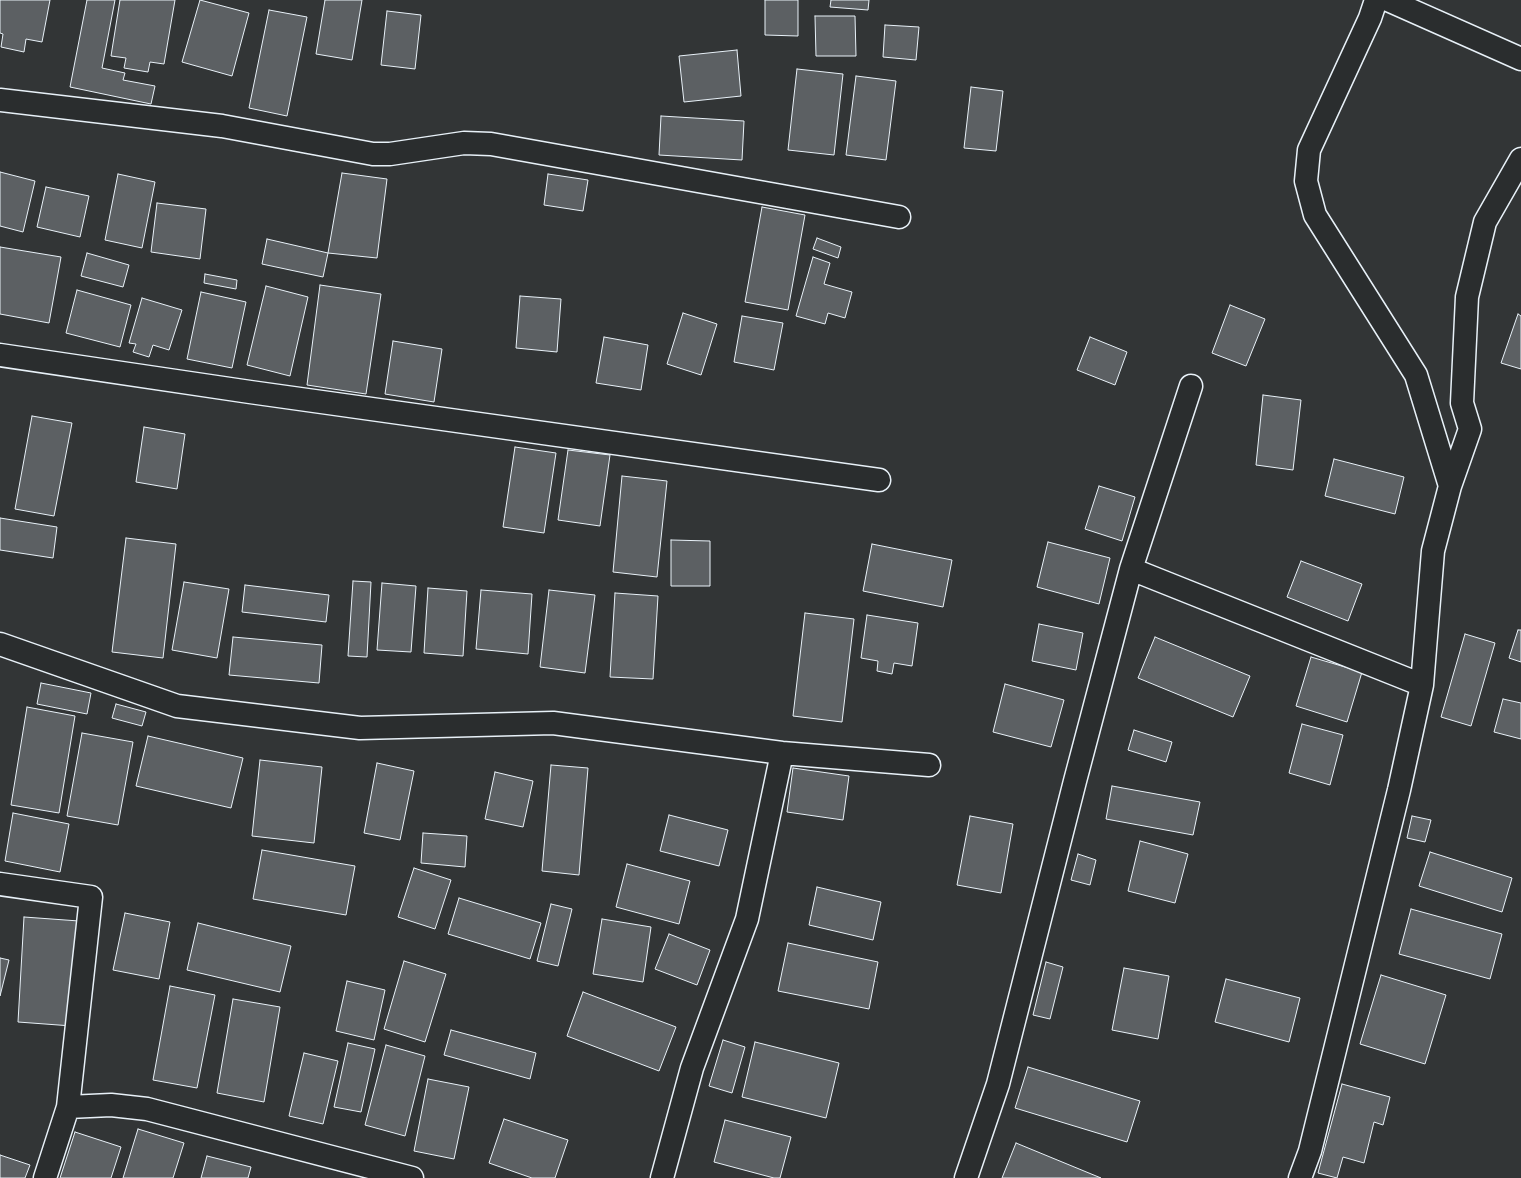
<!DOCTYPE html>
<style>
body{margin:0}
canvas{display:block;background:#323536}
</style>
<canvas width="1521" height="1178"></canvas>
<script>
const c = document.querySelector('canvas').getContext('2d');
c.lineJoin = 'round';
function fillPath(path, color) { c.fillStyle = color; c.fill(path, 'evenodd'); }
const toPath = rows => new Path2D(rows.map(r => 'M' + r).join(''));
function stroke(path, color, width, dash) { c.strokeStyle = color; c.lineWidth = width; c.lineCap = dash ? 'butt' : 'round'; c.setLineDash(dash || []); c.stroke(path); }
const building = toPath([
 [0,0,50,0,42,42,26,39,24,52,1,47,3,34,0,33,0,0],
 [87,0,115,0,102,68,125,73,123,80,155,86,151,104,70,87,87,0],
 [120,0,175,0,164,64,150,62,148,72,124,68,126,58,111,56,120,0],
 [200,0,249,13,232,76,182,62,200,0],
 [325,0,362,0,352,60,316,54,325,0],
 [765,0,798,0,798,36,765,35,765,0],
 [831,0,869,0,868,10,830,7,831,0],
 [269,10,307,17,287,116,249,108,269,10],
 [387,11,421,15,415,69,381,65,387,11],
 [815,16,855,16,856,56,816,56,815,16],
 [885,25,919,27,916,60,883,57,885,25],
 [737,50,741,96,684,102,679,56,737,50],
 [797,69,843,74,834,155,788,150,797,69],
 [856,76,896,81,886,160,846,155,856,76],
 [971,87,1003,91,996,151,964,148,971,87],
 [661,116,744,121,742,160,659,155,661,116],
 [0,172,35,181,23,232,0,226,0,172],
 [342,173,387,179,377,258,328,253,342,173],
 [118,174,155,182,142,248,105,240,118,174],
 [548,174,588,180,583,211,544,205,548,174],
 [46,187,89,196,80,237,37,227,46,187],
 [157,203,206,209,200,259,151,252,157,203],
 [762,207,805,215,788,310,745,302,762,207],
 [817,238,841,247,838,258,813,249,817,238],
 [267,239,328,253,323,277,262,264,267,239],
 [0,247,61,257,49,323,0,314,0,247],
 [87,253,129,265,123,287,81,276,87,253],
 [813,257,830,263,824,284,852,292,845,318,828,313,825,324,796,316,813,257],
 [205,274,237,280,236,289,204,283,205,274],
 [320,285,381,294,366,394,307,385,320,285],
 [266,286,308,297,290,376,247,365,266,286],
 [77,290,131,305,120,347,66,333,77,290],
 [201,292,246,302,232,368,187,359,201,292],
 [520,296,561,299,557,352,516,348,520,296],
 [142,298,182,310,169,350,153,345,149,357,133,352,136,344,129,343,142,298],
 [1230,305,1265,319,1246,366,1212,353,1230,305],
 [683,313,717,324,701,375,667,364,683,313],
 [1518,314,1521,316,1521,369,1501,363,1518,314],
 [742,316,783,323,774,370,734,362,742,316],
 [604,337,648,345,641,390,596,383,604,337],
 [1090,337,1127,352,1115,385,1077,370,1090,337],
 [393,341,442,349,434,402,385,394,393,341],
 [1263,395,1301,400,1293,470,1256,465,1263,395],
 [32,416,72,423,54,516,15,509,32,416],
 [144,427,185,434,177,489,136,482,144,427],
 [515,447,556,453,544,533,503,527,515,447],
 [568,450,610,455,600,526,558,520,568,450],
 [1334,459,1404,477,1395,514,1325,496,1334,459],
 [622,476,667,481,657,577,613,572,622,476],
 [1099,486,1135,497,1122,541,1085,529,1099,486],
 [0,518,57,527,53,558,0,550,0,518],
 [126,538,176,544,163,658,112,652,126,538],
 [671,540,710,541,710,586,671,586,671,540],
 [1048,542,1110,558,1099,604,1037,587,1048,542],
 [872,544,952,560,943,607,863,591,872,544],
 [1301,561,1362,584,1348,621,1287,597,1301,561],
 [353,581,371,582,367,657,348,656,353,581],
 [184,582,229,589,217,658,172,650,184,582],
 [382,583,416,586,411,652,377,650,382,583],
 [245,585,329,595,326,622,242,612,245,585],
 [428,588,467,591,463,656,424,653,428,588],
 [481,590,532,594,528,654,476,649,481,590],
 [549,590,595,595,585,673,540,667,549,590],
 [615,593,658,596,653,679,610,677,615,593],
 [805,613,854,619,842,722,793,716,805,613],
 [867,615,918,623,912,666,894,663,892,674,877,671,878,661,861,658,867,615],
 [1039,624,1083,633,1076,670,1032,661,1039,624],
 [1518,630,1521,630,1521,662,1509,658,1518,630],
 [1465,634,1495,643,1471,726,1441,717,1465,634],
 [233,637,322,645,319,683,229,675,233,637],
 [1155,637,1250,676,1233,717,1138,678,1155,637],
 [1311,657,1362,672,1347,722,1296,706,1311,657],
 [41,683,91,693,87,714,37,704,41,683],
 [1005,684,1064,700,1051,747,993,732,1005,684],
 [1503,699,1521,703,1521,739,1494,732,1503,699],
 [116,704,146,712,142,726,112,718,116,704],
 [27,707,75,716,59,813,11,805,27,707],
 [1302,724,1343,735,1330,785,1289,773,1302,724],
 [1134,730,1172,742,1166,762,1128,750,1134,730],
 [82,733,133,742,118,825,67,816,82,733],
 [148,736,243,758,231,808,136,786,148,736],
 [260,760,322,767,314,843,252,836,260,760],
 [377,763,414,771,400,840,364,833,377,763],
 [551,765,588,768,579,875,542,871,551,765],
 [793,768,849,776,843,820,787,812,793,768],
 [495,772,533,781,523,827,485,819,495,772],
 [1112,786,1200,802,1193,835,1106,819,1112,786],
 [13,813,69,824,60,872,5,861,13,813],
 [669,815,728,830,719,866,660,851,669,815],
 [970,816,1013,824,1001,893,957,885,970,816],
 [1412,816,1431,820,1425,842,1407,838,1412,816],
 [423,833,467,836,465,867,421,863,423,833],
 [1140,841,1188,854,1175,903,1128,891,1140,841],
 [262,850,355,866,346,915,253,899,262,850],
 [1430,852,1512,878,1502,912,1419,886,1430,852],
 [1078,854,1096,860,1090,885,1071,880,1078,854],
 [627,864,690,881,679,924,616,907,627,864],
 [414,868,451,880,435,929,398,917,414,868],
 [817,887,881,902,873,940,809,925,817,887],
 [459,898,541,923,530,959,448,934,459,898],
 [551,904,572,909,558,966,537,961,551,904],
 [1411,909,1502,934,1490,979,1399,954,1411,909],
 [125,913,170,922,159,979,113,970,125,913],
 [24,917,79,921,72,1026,18,1022,24,917],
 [602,919,651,927,643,982,593,974,602,919],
 [198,923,291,946,280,992,187,970,198,923],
 [669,934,710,950,697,985,655,969,669,934],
 [788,943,878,962,869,1009,778,991,788,943],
 [0,958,9,960,0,996,0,958],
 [404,961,446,974,425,1042,384,1029,404,961],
 [1046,962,1063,967,1050,1019,1033,1015,1046,962],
 [1124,968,1169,976,1158,1039,1112,1030,1124,968],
 [1381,975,1446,995,1425,1064,1360,1044,1381,975],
 [1226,979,1300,998,1289,1042,1215,1022,1226,979],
 [347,981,385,990,374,1040,336,1031,347,981],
 [170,986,215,995,197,1088,153,1080,170,986],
 [583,992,676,1027,659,1071,567,1036,583,992],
 [233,999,280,1007,264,1102,217,1093,233,999],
 [451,1030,536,1053,530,1079,444,1055,451,1030],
 [723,1040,745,1047,732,1093,709,1086,723,1040],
 [755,1042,839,1063,826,1118,742,1097,755,1042],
 [348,1043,375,1049,361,1112,334,1107,348,1043],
 [386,1045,425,1056,405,1136,365,1125,386,1045],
 [304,1053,338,1061,323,1124,289,1116,304,1053],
 [1028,1067,1140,1101,1127,1142,1015,1108,1028,1067],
 [428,1079,469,1087,454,1159,414,1151,428,1079],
 [1342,1084,1390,1097,1383,1125,1374,1122,1364,1163,1343,1157,1337,1178,1318,1173,1342,1084],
 [504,1119,568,1140,555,1178,532,1178,489,1163,504,1119],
 [725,1120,791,1137,780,1178,774,1178,714,1162,725,1120],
 [138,1129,184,1143,173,1178,123,1178,138,1129],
 [75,1132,121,1147,111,1178,60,1178,75,1132],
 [1016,1143,1101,1178,1002,1178,1016,1143],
 [0,1155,30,1165,25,1178,0,1178,0,1155],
 [207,1156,251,1167,248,1178,201,1178,207,1156]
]);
fillPath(building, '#5c6063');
stroke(building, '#e8f1f8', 1);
const minor = toPath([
 [1388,0,1521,59],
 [0,100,222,126,373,154,390,154,464,143,491,144,899,217],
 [0,355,250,392,879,480],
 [1450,486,1470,429,1462,403,1467,297,1485,222,1521,159],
 [1131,569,1422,685],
 [0,644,177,706,360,728,553,723,782,753,929,765],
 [0,884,91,897,68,1107,45,1178],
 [68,1107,111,1105,147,1109,412,1178],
 [662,1178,692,1068,747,919,782,753],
 [966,1178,998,1084,1075,781,1131,569,1191,386],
 [1300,1178,1310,1151,1399,790,1422,685,1433,551,1450,486,1416,375,1315,215,1306,181,1309,150,1370,18,1376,0]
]);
stroke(minor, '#e8f1f8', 25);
stroke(minor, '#2a2d2e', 22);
</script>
